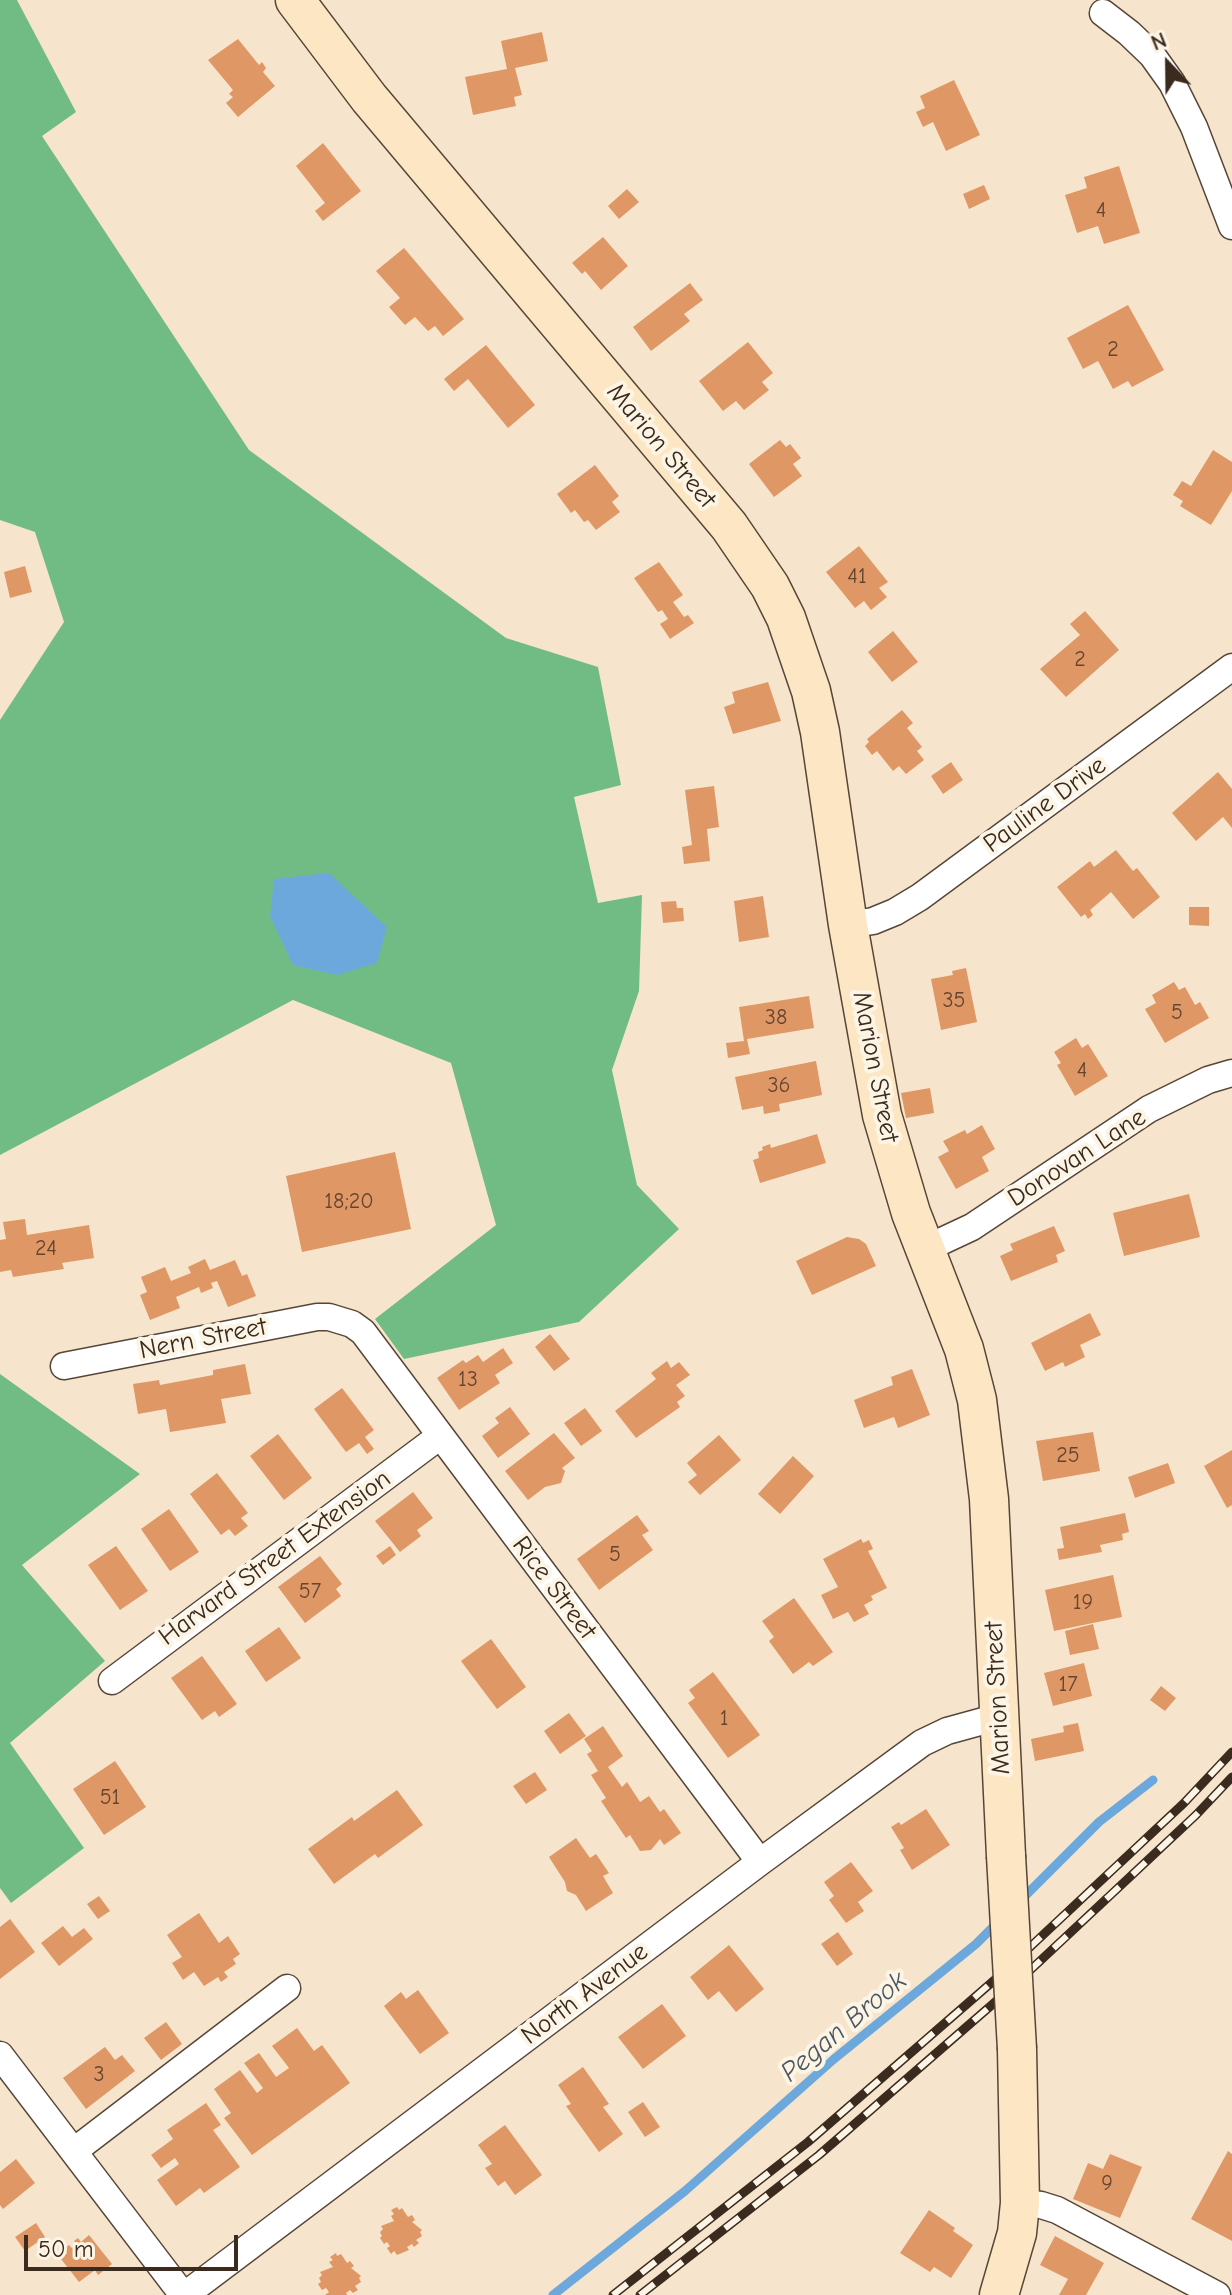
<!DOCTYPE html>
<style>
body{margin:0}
#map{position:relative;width:1232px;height:2295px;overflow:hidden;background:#f6e5cc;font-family:"Comic Neue",sans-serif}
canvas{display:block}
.north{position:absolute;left:1128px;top:24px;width:80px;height:80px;-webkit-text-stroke:6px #fcf5e5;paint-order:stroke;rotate:338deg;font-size:22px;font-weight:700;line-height:32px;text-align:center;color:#3b2a1e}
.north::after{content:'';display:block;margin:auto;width:28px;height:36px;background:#3b2a1e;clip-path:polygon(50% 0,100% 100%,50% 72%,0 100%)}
.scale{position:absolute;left:24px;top:2235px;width:214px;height:36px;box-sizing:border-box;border:4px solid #3b2a1e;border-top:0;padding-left:10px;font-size:24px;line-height:28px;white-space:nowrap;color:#3b2a1e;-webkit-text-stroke:6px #fcf5e5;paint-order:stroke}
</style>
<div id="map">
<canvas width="1232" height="2295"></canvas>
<div class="north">N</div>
<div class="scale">50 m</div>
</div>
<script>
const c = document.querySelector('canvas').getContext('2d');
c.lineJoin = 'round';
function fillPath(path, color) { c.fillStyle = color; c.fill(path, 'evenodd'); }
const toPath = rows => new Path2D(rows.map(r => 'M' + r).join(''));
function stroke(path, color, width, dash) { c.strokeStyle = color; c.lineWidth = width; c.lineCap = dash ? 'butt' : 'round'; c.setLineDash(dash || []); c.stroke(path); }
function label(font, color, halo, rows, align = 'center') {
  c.font = font + ' "Comic Neue",sans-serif'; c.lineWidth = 8; c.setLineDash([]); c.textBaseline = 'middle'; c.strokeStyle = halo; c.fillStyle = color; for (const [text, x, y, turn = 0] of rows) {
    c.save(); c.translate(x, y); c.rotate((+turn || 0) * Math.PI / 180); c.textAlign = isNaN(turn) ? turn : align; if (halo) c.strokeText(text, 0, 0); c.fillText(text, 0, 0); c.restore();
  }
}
fillPath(toPath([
 [0,0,17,0,76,112,42,136,249,450,506,638,598,667,621,785,574,797,598,903,642,895,639,991,612,1070,637,1185,679,1229,579,1322,404,1359,375,1319,496,1225,451,1063,293,1000,0,1155,0,720,64,622,35,532,0,520],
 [0,1374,140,1474,22,1565,105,1661,10,1743,84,1848,11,1903,0,1888]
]), '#71bc84');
fillPath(toPath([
 [329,873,387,927,377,963,337,975,293,965,270,916,274,879]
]), '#6da8dd');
stroke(toPath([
 [1019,1902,1099,1822,1153,1780],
 [553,2295,685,2191,834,2059,976,1944,1000,1920]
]), '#6da8dd', 9);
fillPath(toPath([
 [542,32,548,61,515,68,522,95,514,97,516,106,473,115,465,77,507,69,501,41],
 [238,39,259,65,262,62,266,68,263,72,275,86,238,117,226,103,233,97,229,94,233,90,208,60],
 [954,80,980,135,946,151,933,122,923,127,916,112,925,108,920,96],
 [323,143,361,191,323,221,315,211,325,203,296,166],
 [1119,166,1140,233,1104,244,1098,226,1077,233,1065,195,1087,188,1084,177],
 [984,185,990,199,969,209,963,194],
 [627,189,639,202,619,219,608,206],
 [603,237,628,266,601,290,585,271,582,274,572,263],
 [404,248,464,319,443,336,435,326,428,331,415,317,405,325,389,307,400,298,376,271],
 [690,283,703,300,684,314,690,321,651,351,633,327],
 [1128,305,1164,370,1132,387,1128,381,1113,389,1098,361,1083,369,1067,338],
 [748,342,773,373,762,382,769,390,744,410,736,401,723,411,699,381],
 [486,345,535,405,508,428,468,379,454,391,444,379],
 [780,440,786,447,790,444,801,458,793,464,802,476,774,497,749,464],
 [1213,450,1232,462,1232,491,1211,525,1180,506,1183,501,1173,495,1182,481,1191,486],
 [595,465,619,496,612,502,620,512,596,530,588,520,584,522,575,510,571,513,557,494],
 [859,546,888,582,879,588,887,597,871,610,864,601,855,608,826,572],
 [659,562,683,595,673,602,684,617,688,615,694,623,670,639,660,624,668,619,662,610,658,612,634,578],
 [25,566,32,592,10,598,4,572],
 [1085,611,1119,650,1066,697,1040,669,1080,635,1070,624],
 [893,631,918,662,892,682,868,652],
 [768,682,781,721,733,734,724,707,735,703,732,692],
 [902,710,913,723,907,728,922,747,917,751,924,760,906,774,899,766,893,771,877,751,872,755,865,746,869,742,867,739],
 [951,762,963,780,943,794,931,776],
 [1218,772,1232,789,1232,828,1223,817,1196,841,1172,813],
 [714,786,719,827,707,829,710,861,684,864,682,847,692,845,685,790],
 [1116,850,1133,871,1137,868,1160,897,1133,919,1111,892,1090,910,1093,915,1088,919,1085,914,1081,917,1057,887,1090,861,1094,867],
 [763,896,769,937,739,942,734,901],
 [676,901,677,908,683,908,684,921,663,923,661,902],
 [1189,907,1209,907,1209,926,1189,925],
 [966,968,977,1022,941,1030,931,979,953,975,952,971],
 [1174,982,1179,990,1185,987,1195,1005,1200,1002,1209,1018,1165,1043,1145,1009,1156,1003,1152,995],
 [809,996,814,1028,747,1039,750,1054,728,1058,726,1043,744,1041,739,1007],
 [1076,1038,1082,1048,1088,1044,1108,1076,1075,1096,1057,1065,1061,1063,1054,1052],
 [816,1061,822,1095,779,1104,780,1111,764,1114,763,1106,742,1110,735,1077],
 [930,1088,934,1113,906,1118,901,1093],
 [982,1125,995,1149,982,1157,989,1171,956,1189,938,1157,949,1151,943,1141,965,1130,967,1134],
 [817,1134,826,1163,760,1183,753,1160,759,1158,758,1152,763,1150,762,1147,770,1144,771,1148],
 [395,1152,411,1229,302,1252,286,1176],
 [1189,1194,1200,1237,1124,1256,1113,1213],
 [25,1219,27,1235,89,1225,94,1258,62,1263,64,1269,13,1277,11,1270,0,1272,0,1240,6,1239,3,1222],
 [1054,1226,1065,1251,1056,1255,1058,1262,1011,1281,1000,1256,1013,1250,1010,1244],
 [847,1237,859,1239,866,1244,876,1266,812,1295,796,1261],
 [205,1259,210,1270,235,1260,242,1276,247,1274,256,1296,228,1307,217,1281,211,1283,213,1288,201,1293,199,1287,176,1297,180,1308,150,1320,140,1295,147,1292,141,1277,165,1267,171,1281,191,1273,188,1267],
 [1090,1313,1101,1335,1080,1345,1085,1357,1065,1367,1063,1362,1045,1371,1031,1343],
 [550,1334,570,1359,554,1371,535,1347],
 [503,1348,513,1363,495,1375,500,1383,459,1410,437,1378,463,1360,466,1363,478,1355,483,1362],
 [667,1361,671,1368,679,1362,690,1375,676,1385,685,1396,677,1402,680,1407,636,1438,615,1411,656,1379,651,1373],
 [245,1364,251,1394,221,1399,226,1423,170,1432,166,1409,138,1414,133,1384,159,1380,160,1385,213,1375,213,1370],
 [912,1369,930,1415,898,1428,894,1417,864,1428,854,1400,893,1385,891,1377],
 [342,1388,374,1430,365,1437,374,1449,367,1454,359,1443,346,1452,314,1409],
 [510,1407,530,1434,498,1458,482,1436,499,1423,495,1418],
 [585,1408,602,1431,581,1446,564,1423],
 [1093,1432,1100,1471,1043,1481,1036,1441],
 [554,1433,575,1458,562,1468,565,1471,561,1483,545,1487,528,1500,505,1471],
 [278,1434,312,1478,284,1500,250,1456],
 [719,1435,741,1460,700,1495,688,1482,697,1475,687,1463],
 [1232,1450,1232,1505,1227,1508,1204,1466],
 [793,1456,814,1476,780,1514,758,1494],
 [1168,1463,1175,1483,1135,1498,1128,1477],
 [217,1473,248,1513,241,1518,248,1526,235,1536,229,1529,221,1535,190,1494],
 [413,1492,433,1518,417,1530,421,1536,400,1552,375,1521],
 [169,1509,199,1552,170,1571,141,1529],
 [1125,1513,1129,1532,1122,1534,1123,1540,1100,1545,1102,1552,1059,1560,1057,1549,1064,1548,1060,1527],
 [637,1515,649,1531,642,1535,653,1550,599,1590,577,1559],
 [861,1539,863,1543,869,1540,873,1549,868,1551,887,1588,871,1596,873,1600,864,1605,869,1614,854,1622,848,1612,833,1619,821,1595,838,1587,823,1559],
 [116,1546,148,1591,120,1610,88,1565],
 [390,1546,396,1555,383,1565,376,1556],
 [320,1556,342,1584,336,1589,341,1596,305,1623,278,1587],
 [1113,1575,1122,1617,1054,1631,1045,1590],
 [794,1598,833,1652,813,1666,809,1662,793,1674,769,1641,774,1637,762,1621],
 [1093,1624,1099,1649,1070,1655,1065,1631],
 [279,1627,301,1658,266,1682,245,1651],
 [491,1639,526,1687,497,1709,461,1661],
 [202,1656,237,1704,219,1717,215,1711,202,1720,171,1678],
 [1084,1663,1092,1696,1053,1706,1044,1673],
 [713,1672,760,1735,728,1758,688,1703,695,1698,689,1690],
 [1161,1686,1176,1698,1165,1711,1150,1700],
 [569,1713,586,1736,560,1754,544,1731],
 [1078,1723,1084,1751,1035,1761,1031,1739,1064,1732,1063,1726],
 [603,1726,623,1756,608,1767,622,1787,627,1782,640,1802,649,1796,660,1812,664,1809,681,1833,664,1845,660,1839,651,1850,640,1851,630,1835,626,1838,601,1801,606,1798,591,1775,598,1771,587,1754,592,1751,584,1739],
 [115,1761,146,1807,104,1835,73,1789],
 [535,1772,547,1790,526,1804,513,1786],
 [397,1790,423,1825,378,1858,375,1854,334,1884,308,1849,352,1817,354,1821],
 [926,1809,950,1845,912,1870,900,1850,904,1848,891,1827,899,1822,901,1825],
 [576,1838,590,1858,596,1854,609,1873,603,1876,613,1893,586,1911,576,1895,567,1891,565,1882,549,1857],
 [851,1862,873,1891,858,1902,864,1911,846,1923,829,1900,834,1896,824,1882],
 [99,1896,110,1911,98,1919,87,1904],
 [199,1913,219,1943,228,1936,240,1954,233,1959,236,1964,224,1972,228,1977,221,1982,218,1977,204,1986,194,1972,183,1980,172,1963,182,1957,167,1935],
 [10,1919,35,1952,0,1979,0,1927],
 [63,1926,72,1937,84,1928,93,1939,59,1966,41,1943],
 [838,1932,853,1954,837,1966,821,1944],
 [729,1945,764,1989,736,2012,719,1991,708,2000,690,1977],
 [418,1990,449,2033,420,2054,384,2006,401,1992,406,1999],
 [662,2004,686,2036,643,2069,618,2037],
 [166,2022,182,2044,161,2060,144,2038],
 [297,2028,314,2051,322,2045,350,2083,252,2155,224,2118,231,2113,214,2089,240,2070,257,2093,263,2088,244,2063,259,2053,276,2077,289,2068,272,2046],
 [105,2047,115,2060,122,2055,135,2071,86,2109,63,2078],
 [583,2067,609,2104,603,2107,623,2134,599,2152,566,2106,571,2104,558,2085],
 [643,2102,660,2127,645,2137,628,2112],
 [206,2103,221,2125,213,2130,240,2167,204,2193,200,2188,176,2206,157,2180,179,2164,175,2158,161,2168,151,2155,173,2139,167,2130],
 [505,2125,542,2175,515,2195,505,2181,498,2186,485,2168,492,2164,478,2145],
 [1228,2151,1232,2154,1232,2241,1191,2219],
 [1110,2154,1142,2167,1120,2218,1073,2199,1088,2163,1103,2169],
 [16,2159,35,2183,3,2209,0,2205,0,2172],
 [397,2207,399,2210,402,2208,408,2217,412,2215,415,2220,412,2222,422,2230,420,2232,422,2236,416,2240,419,2243,414,2247,412,2244,407,2247,409,2250,397,2255,394,2251,391,2254,387,2248,390,2246,387,2242,384,2244,380,2238,382,2236,380,2232,383,2229,381,2226,394,2221,391,2216,394,2214,391,2210],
 [929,2210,955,2228,953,2231,973,2245,951,2278,934,2267,930,2272,900,2253],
 [36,2223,45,2237,25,2251,15,2237],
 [89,2235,112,2264,98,2275,95,2270,79,2282,61,2259,67,2253,64,2249,69,2245,72,2248,77,2244,74,2241,78,2238,81,2242],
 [1055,2236,1104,2263,1086,2295,1059,2295,1068,2279,1040,2265],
 [336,2253,337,2256,341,2254,347,2263,350,2261,354,2266,351,2268,361,2276,359,2278,361,2282,355,2286,358,2290,353,2293,350,2290,346,2293,347,2295,325,2295,329,2292,326,2288,322,2290,318,2284,321,2282,319,2278,322,2275,320,2272,333,2267,329,2262,333,2260,330,2257]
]), '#df9765');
const street = toPath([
 [1103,13,1129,33,1152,55,1172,83,1194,127,1232,226],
 [848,925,873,921,895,912,920,897,1232,667],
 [925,1249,972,1227,1149,1109,1208,1080,1232,1073],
 [64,1366,317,1317,329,1317,352,1324,363,1332,760,1862],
 [112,1681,440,1436],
 [0,2055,183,2295],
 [74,2151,287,1988],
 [1020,2203,1041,2205,1057,2210,1217,2295],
 [185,2295,760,1862,922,1743,947,1731,998,1717]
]);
const secondary = toPath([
 [295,0,369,98,729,526,770,586,786,618,811,691,820,732,848,925,882,1115,911,1213,964,1349,977,1400,989,1499,1006,1856],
 [999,2295,1017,2233,1020,2203,1017,2049]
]);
stroke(street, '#574638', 29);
stroke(secondary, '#574638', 41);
stroke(street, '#fff', 26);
stroke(secondary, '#fce6c4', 38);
const rail = toPath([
 [613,2295,808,2142,998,1977,1184,1803,1232,1752],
 [640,2295,819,2155,1009,1990,1196,1815,1232,1777]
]);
stroke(rail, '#3b2a1e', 9);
stroke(rail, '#fcf5e5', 6, [18]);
const secondaryBridge = toPath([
 [1006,1856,1017,2049]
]);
stroke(secondaryBridge, '#574638', 41, []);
stroke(secondaryBridge, '#fce6c4', 38);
label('22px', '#644530', null, [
 ["4",1101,211],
 ["2",1113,350],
 ["41",857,577],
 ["2",1080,660],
 ["35",954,1001],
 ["5",1177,1013],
 ["38",776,1018],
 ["4",1082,1071],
 ["36",779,1086],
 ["18;20",349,1202],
 ["24",46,1249],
 ["13",468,1380],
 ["25",1068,1456],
 ["5",615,1555],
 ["57",310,1592],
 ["19",1083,1603],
 ["17",1068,1685],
 ["1",724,1719],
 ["51",110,1798],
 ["3",99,2075],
 ["9",1107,2184]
]);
label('26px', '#3b2a1e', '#fcf5e5', [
 ["Marion Street",661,446,50],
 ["Pauline Drive",1045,805,-36],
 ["Marion Street",875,1067,79],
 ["Donovan Lane",1077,1158,-33],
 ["Nern Street",203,1339,-11],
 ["Harvard Street Extension",275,1558,-36],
 ["Rice Street",554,1588,53],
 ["Marion Street",998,1698,-93],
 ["North Avenue",585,1994,-37]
]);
label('italic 28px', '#4c5661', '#fcf5e5', [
 ["Pegan Brook",844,2027,-40]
]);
</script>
